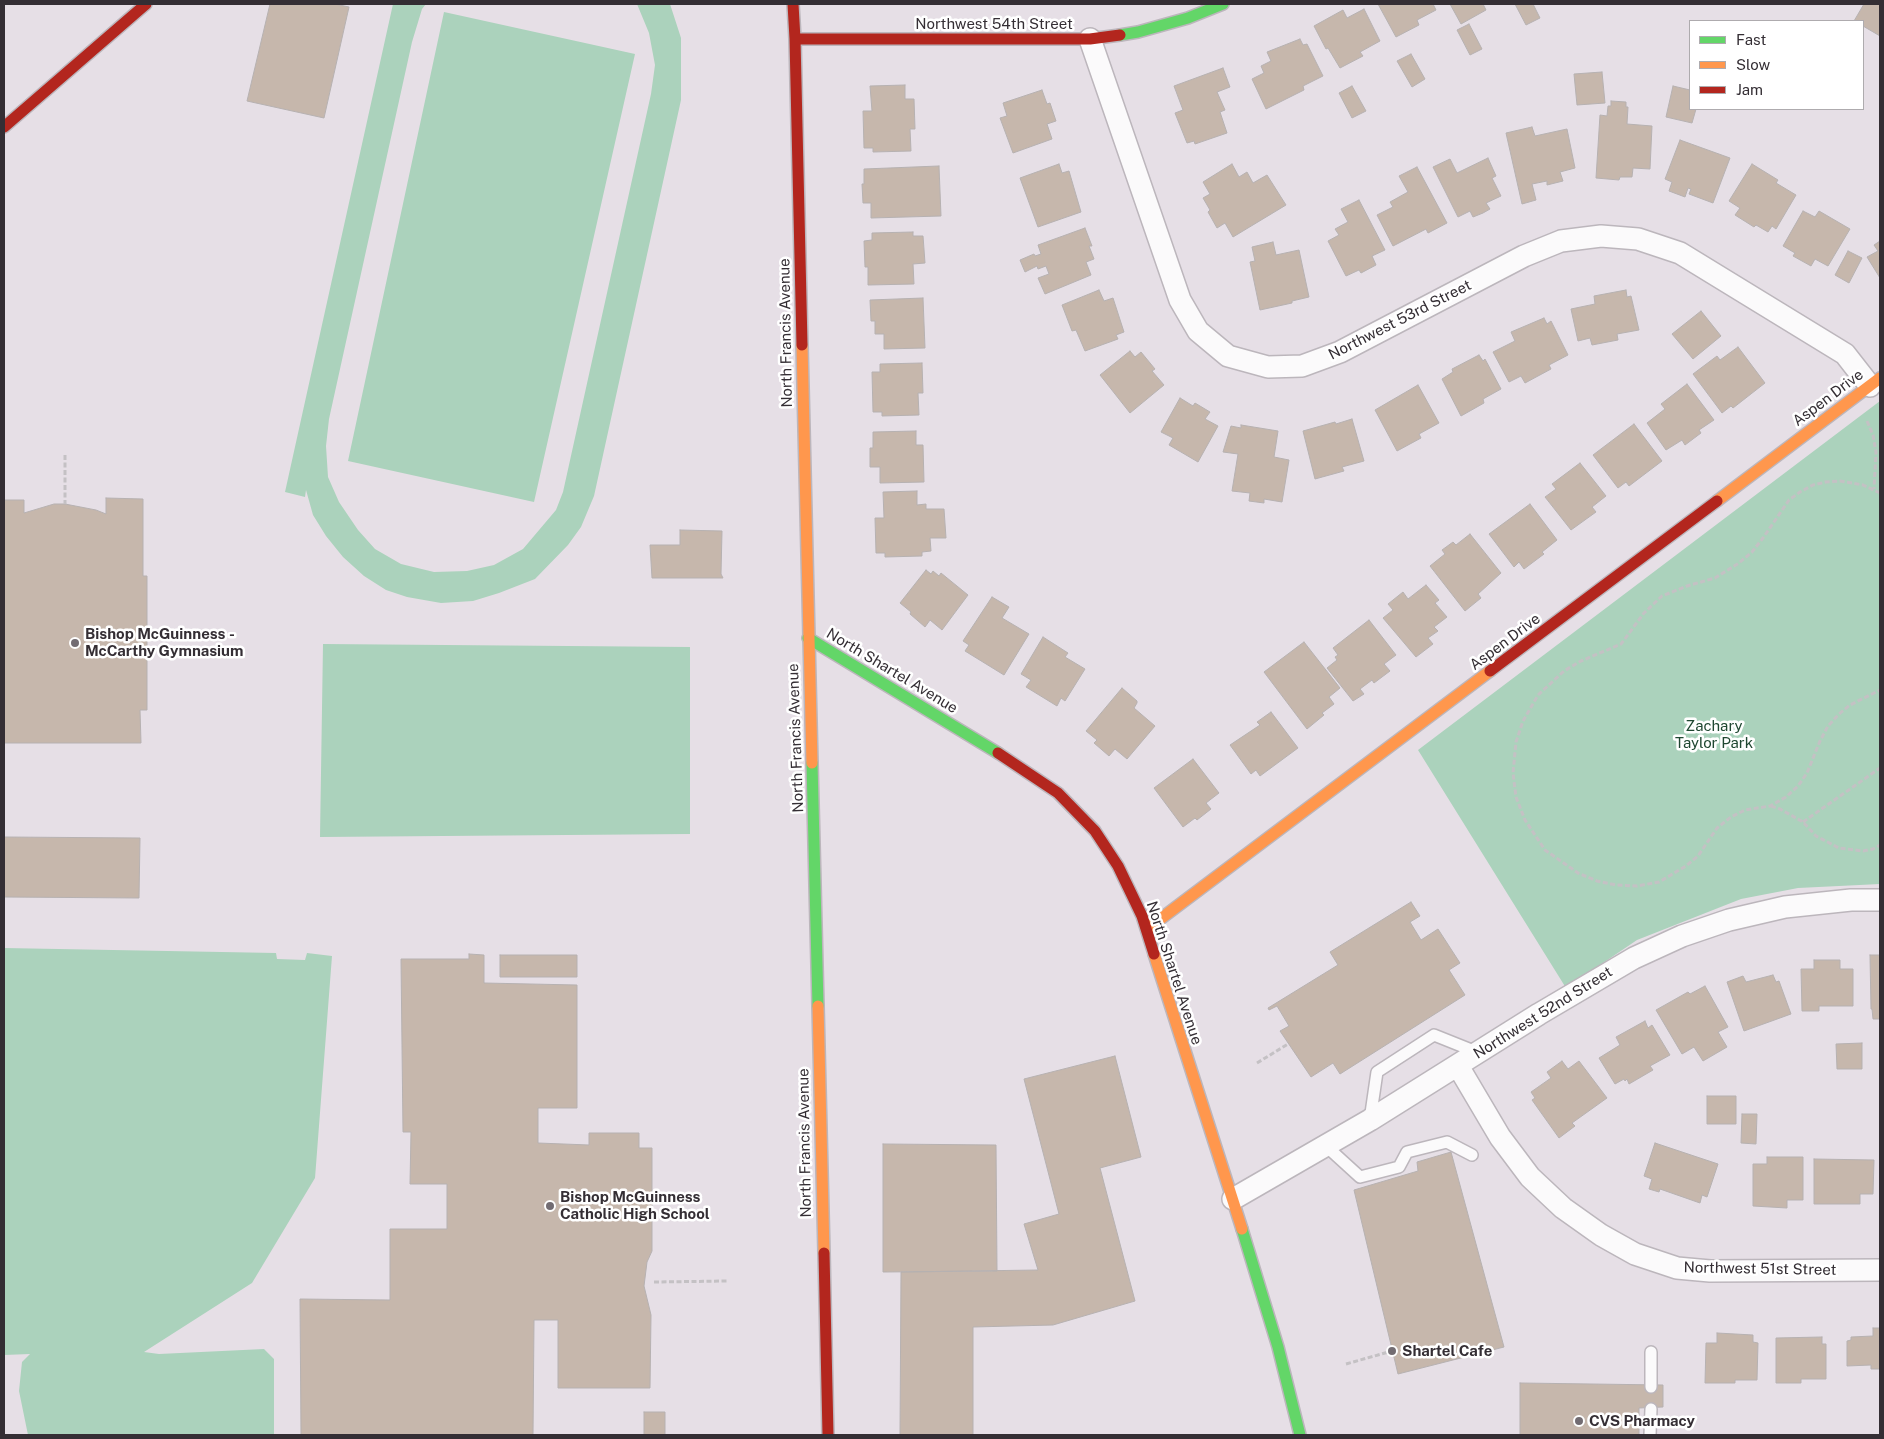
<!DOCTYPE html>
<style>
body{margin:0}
#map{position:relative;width:1884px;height:1439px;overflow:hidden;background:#e6dfe6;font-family:"Public Sans",sans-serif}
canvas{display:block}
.frame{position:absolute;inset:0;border:5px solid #342e34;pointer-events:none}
.legend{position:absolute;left:1689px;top:20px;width:175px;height:90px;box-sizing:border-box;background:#fff;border:1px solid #aeabae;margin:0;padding:6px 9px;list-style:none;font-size:15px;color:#342e34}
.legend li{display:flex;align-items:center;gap:10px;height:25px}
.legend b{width:25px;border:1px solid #aeabae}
</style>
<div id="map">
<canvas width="1884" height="1439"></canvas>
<div class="frame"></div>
<ul class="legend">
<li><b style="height:6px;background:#63d668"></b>Fast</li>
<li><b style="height:6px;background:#ff974d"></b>Slow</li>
<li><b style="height:6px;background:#b3261e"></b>Jam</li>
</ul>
</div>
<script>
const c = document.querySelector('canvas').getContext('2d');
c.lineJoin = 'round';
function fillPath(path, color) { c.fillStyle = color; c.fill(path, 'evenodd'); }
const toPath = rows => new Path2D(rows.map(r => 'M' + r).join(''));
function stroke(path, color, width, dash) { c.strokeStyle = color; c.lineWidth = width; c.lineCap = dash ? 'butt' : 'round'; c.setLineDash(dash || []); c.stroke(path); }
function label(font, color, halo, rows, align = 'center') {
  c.font = font + ' "Public Sans",sans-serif'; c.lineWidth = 5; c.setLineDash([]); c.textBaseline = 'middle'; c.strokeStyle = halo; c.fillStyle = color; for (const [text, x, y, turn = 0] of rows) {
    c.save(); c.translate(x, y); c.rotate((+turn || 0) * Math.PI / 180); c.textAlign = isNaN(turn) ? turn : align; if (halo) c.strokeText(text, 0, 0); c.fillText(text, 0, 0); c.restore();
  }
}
fillPath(toPath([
 [393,4,426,4,422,9,412,42,329,419,326,446,328,477,339,502,358,530,375,549,401,564,434,572,467,571,494,565,523,549,556,510,563,492,651,94,655,65,649,33,637,4,670,4,681,38,681,100,594,496,581,527,568,545,535,579,499,593,473,601,441,603,407,597,386,590,364,576,343,557,326,536,313,515,306,490,305,497,285,492],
 [444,12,635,54,534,502,348,461],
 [1880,401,1880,884,1798,888,1741,899,1637,940,1566,988,1418,750],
 [323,644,690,647,690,834,320,837],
 [4,948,276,953,277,959,305,960,307,953,332,956,315,1178,252,1283,144,1352,159,1354,264,1349,274,1359,274,1435,28,1435,19,1391,22,1362,30,1354,4,1355]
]), '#abd2bc');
const building = toPath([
 [270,4,335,4,349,7,324,118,247,101,270,4],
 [1378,4,1433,4,1436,10,1417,20,1419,25,1396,37,1378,4],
 [1450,4,1483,4,1486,10,1461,24,1450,4],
 [1515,4,1533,4,1540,18,1526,25,1515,4],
 [1864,4,1880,4,1880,36,1863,26,1863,21,1854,21,1864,4],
 [1364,9,1380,41,1360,52,1363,56,1340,68,1328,48,1326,49,1314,26,1343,10,1347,18,1364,9],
 [1469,24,1482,49,1470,55,1457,30,1469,24],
 [1300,39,1303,45,1307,44,1323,76,1303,86,1304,90,1266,109,1252,79,1264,73,1261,66,1271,61,1267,52,1300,39],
 [1411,54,1425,79,1412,87,1397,61,1411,54],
 [1223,68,1230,87,1217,92,1225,110,1220,112,1227,133,1195,144,1194,141,1187,143,1175,113,1183,110,1174,86,1223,68],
 [1602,72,1605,103,1577,105,1574,74,1602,72],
 [905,85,905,99,914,99,915,129,910,129,911,151,873,152,873,148,864,148,863,111,872,111,870,86,905,85],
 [1352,86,1366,111,1352,118,1339,93,1352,86],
 [1673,86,1690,90,1690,109,1696,109,1692,123,1666,117,1673,86],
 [1042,90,1047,104,1050,103,1056,121,1047,124,1052,139,1013,153,1000,118,1007,116,1003,103,1042,90],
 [1611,101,1626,102,1626,107,1628,107,1627,124,1652,126,1650,169,1633,168,1632,177,1620,177,1619,180,1596,178,1600,115,1607,116,1608,106,1611,106,1611,101],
 [1532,127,1535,136,1567,129,1575,168,1560,172,1563,181,1547,185,1547,181,1532,184,1536,200,1522,204,1506,133,1532,127],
 [1680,140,1730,158,1713,203,1689,194,1691,189,1688,188,1685,197,1669,191,1672,182,1665,179,1680,140],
 [1488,158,1496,176,1492,178,1501,196,1486,203,1490,209,1483,213,1473,217,1470,211,1458,217,1433,167,1450,159,1457,173,1488,158],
 [1059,164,1062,173,1069,171,1081,212,1038,227,1020,178,1059,164],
 [1232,164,1239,177,1247,172,1253,183,1267,175,1286,205,1233,237,1225,223,1217,228,1208,212,1210,210,1203,198,1210,194,1203,182,1232,164],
 [1752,164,1778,180,1776,183,1796,195,1776,229,1772,226,1768,232,1756,225,1754,227,1735,215,1740,208,1729,201,1752,164],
 [939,166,941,216,871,218,871,203,863,203,862,184,864,184,864,169,939,166],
 [1417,167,1447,223,1428,233,1426,229,1393,246,1377,215,1393,207,1390,202,1408,192,1399,176,1417,167],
 [1359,200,1385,250,1372,256,1376,265,1361,273,1359,270,1346,276,1328,241,1339,235,1335,229,1348,222,1341,209,1359,200],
 [1803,211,1815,217,1819,211,1850,229,1828,266,1815,259,1811,266,1793,256,1795,253,1783,246,1803,211],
 [1085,228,1092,246,1089,246,1094,259,1086,262,1091,275,1045,294,1038,278,1049,274,1046,266,1038,269,1037,266,1025,272,1020,260,1034,254,1035,256,1041,254,1038,245,1085,228],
 [913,232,913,236,923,236,925,263,913,264,914,284,868,285,868,267,865,267,864,241,872,240,872,233,913,232],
 [1880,241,1880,278,1867,257,1878,251,1874,245,1880,241],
 [1273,242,1276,255,1299,250,1309,297,1292,301,1292,303,1260,310,1250,262,1255,261,1252,247,1273,242],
 [1848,251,1862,258,1849,283,1835,275,1848,251],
 [1099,290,1104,301,1113,298,1124,332,1116,335,1118,339,1085,351,1076,330,1072,331,1062,305,1099,290],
 [1626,290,1627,297,1631,296,1639,330,1617,334,1618,340,1592,345,1590,338,1578,341,1571,309,1595,304,1594,296,1626,290],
 [923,298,925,348,884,349,884,334,875,334,875,321,871,321,870,300,923,298],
 [1701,311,1721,336,1693,359,1672,334,1701,311],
 [1544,318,1547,324,1551,321,1568,355,1549,365,1551,369,1525,383,1521,376,1509,382,1493,352,1515,341,1511,332,1544,318],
 [1738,347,1765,383,1733,408,1731,406,1722,413,1693,374,1717,356,1720,360,1738,347],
 [1130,351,1135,357,1141,352,1155,369,1152,371,1164,385,1130,413,1100,375,1130,351],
 [1479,355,1483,361,1485,359,1501,389,1483,399,1484,403,1461,416,1442,379,1453,372,1452,369,1479,355],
 [922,363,923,393,918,393,919,415,882,416,882,412,873,412,872,372,880,372,880,364,922,363],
 [1687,384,1714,420,1699,430,1701,433,1685,445,1682,440,1666,450,1647,423,1665,409,1661,404,1687,384],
 [1418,385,1439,423,1419,434,1421,438,1397,451,1375,410,1418,385],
 [1180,398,1193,406,1195,403,1210,412,1205,419,1218,426,1198,462,1169,445,1173,438,1161,432,1180,398],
 [1352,419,1364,461,1342,467,1344,471,1315,479,1303,431,1335,422,1336,424,1352,419],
 [1634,424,1662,461,1629,486,1626,482,1618,488,1593,455,1634,424],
 [1241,425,1278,431,1274,457,1289,460,1282,502,1264,499,1264,503,1249,501,1250,493,1232,491,1238,454,1223,452,1231,426,1241,428,1241,425],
 [916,431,916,445,923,445,924,482,880,483,880,467,870,467,870,448,873,448,873,432,916,431],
 [1580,463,1606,496,1592,507,1596,512,1571,530,1545,497,1556,489,1552,484,1580,463],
 [917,491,917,505,926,504,926,509,944,509,946,538,930,538,931,551,922,552,922,556,885,557,885,553,876,553,875,518,884,518,883,492,917,491],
 [106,498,143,499,143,576,147,576,147,710,140,710,141,743,4,743,4,500,24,500,24,513,54,504,65,504,96,510,106,514,106,498],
 [1530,504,1557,540,1542,552,1544,554,1524,569,1519,562,1514,567,1489,534,1530,504],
 [680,530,722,531,721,574,723,578,652,578,650,545,680,545,680,530],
 [1470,534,1501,573,1478,594,1481,598,1465,611,1430,566,1445,554,1442,550,1453,542,1456,545,1470,534],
 [926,570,931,574,933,571,939,576,941,573,968,595,942,630,930,620,925,627,910,614,911,612,900,603,926,570],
 [1426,585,1439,600,1435,603,1447,617,1434,627,1438,631,1428,638,1433,644,1416,657,1383,618,1393,610,1388,604,1403,592,1408,599,1426,585],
 [992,597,1009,607,1002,618,1029,634,1004,675,965,651,969,645,963,641,992,597],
 [1369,620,1396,655,1384,664,1390,671,1374,683,1372,680,1360,689,1364,694,1353,701,1327,668,1337,660,1335,657,1338,655,1333,648,1369,620],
 [1043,637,1068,653,1065,657,1085,669,1065,701,1061,698,1057,706,1026,687,1031,680,1021,674,1043,637],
 [1304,642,1340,688,1329,697,1334,704,1322,713,1324,715,1307,729,1264,672,1304,642],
 [1122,688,1137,701,1137,703,1134,708,1155,726,1127,759,1115,749,1109,756,1094,743,1097,740,1086,731,1122,688],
 [1271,712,1298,748,1260,776,1256,770,1251,774,1230,745,1260,725,1257,722,1271,712],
 [1193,759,1219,793,1206,803,1211,809,1197,820,1195,818,1183,827,1154,788,1193,759],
 [4,837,140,838,139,898,4,897,4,837],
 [1411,902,1420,916,1410,922,1421,940,1438,929,1460,963,1449,970,1465,995,1340,1074,1333,1063,1311,1077,1280,1031,1289,1026,1277,1006,1269,1010,1268,1008,1338,965,1330,952,1411,902],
 [469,954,484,955,484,983,577,985,577,1108,538,1108,538,1143,589,1145,589,1133,639,1133,639,1148,652,1148,652,1251,647,1262,644,1286,651,1315,650,1388,558,1388,558,1320,534,1320,533,1435,301,1435,300,1299,390,1300,390,1229,447,1229,447,1184,410,1184,411,1132,403,1132,401,959,469,959,469,954],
 [500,955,577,955,577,977,500,977,500,955],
 [1870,955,1880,955,1880,1019,1873,1019,1872,1009,1871,1009,1870,955],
 [1814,960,1840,960,1840,969,1853,969,1853,1006,1819,1006,1819,1011,1802,1011,1801,969,1814,969,1814,960],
 [1773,975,1776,982,1779,981,1791,1014,1744,1031,1727,982,1743,976,1746,982,1773,975],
 [1705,986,1728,1027,1718,1032,1727,1047,1703,1061,1694,1047,1682,1054,1656,1010,1688,992,1690,994,1705,986],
 [1645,1021,1648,1028,1652,1025,1670,1055,1650,1066,1653,1070,1629,1084,1627,1079,1625,1081,1624,1079,1615,1084,1599,1058,1620,1045,1616,1037,1645,1021],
 [1862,1043,1862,1069,1837,1069,1836,1044,1862,1043],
 [1115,1056,1141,1157,1100,1168,1135,1301,1053,1325,973,1327,973,1435,900,1435,901,1272,1038,1270,1024,1224,1059,1214,1024,1079,1115,1056],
 [1562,1061,1568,1069,1579,1061,1607,1098,1572,1123,1575,1126,1559,1138,1532,1100,1535,1098,1531,1092,1551,1078,1547,1072,1562,1061],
 [1707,1096,1736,1096,1736,1124,1707,1124,1707,1096],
 [1742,1114,1757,1114,1756,1144,1741,1143,1742,1114],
 [1655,1143,1718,1164,1707,1197,1702,1195,1700,1203,1660,1189,1659,1192,1649,1189,1652,1179,1644,1176,1655,1143],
 [883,1144,996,1145,997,1271,883,1272,883,1144],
 [1451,1152,1504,1347,1398,1374,1354,1190,1418,1171,1417,1162,1451,1152],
 [1767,1157,1803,1157,1803,1200,1787,1200,1787,1208,1753,1206,1753,1164,1767,1164,1767,1157],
 [1814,1159,1874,1160,1873,1194,1860,1194,1860,1204,1814,1204,1814,1159],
 [1873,1328,1880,1328,1880,1369,1871,1369,1871,1365,1847,1366,1847,1341,1851,1340,1851,1337,1873,1336,1873,1328],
 [1717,1333,1753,1335,1753,1342,1758,1343,1757,1380,1735,1380,1735,1383,1705,1383,1706,1343,1717,1343,1717,1333],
 [1822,1337,1822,1344,1826,1344,1826,1379,1801,1379,1801,1383,1776,1383,1776,1338,1822,1337],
 [1520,1383,1663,1385,1663,1407,1639,1408,1639,1435,1520,1435,1520,1383],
 [644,1412,665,1412,665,1435,598,1435,644,1435,644,1412]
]);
fillPath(building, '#c6b7ac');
stroke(building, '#b6b1b1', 1);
const lane = toPath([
 [1370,1120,1377,1072,1434,1035,1479,1053],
 [1326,1146,1360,1177,1399,1167,1407,1152,1447,1142,1472,1155],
 [1651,1387,1651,1352],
 [1650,1435,1651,1409]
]);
const street = toPath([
 [1090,39,1180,300,1198,331,1228,356,1268,367,1302,366,1340,352,1524,256,1561,241,1601,236,1638,239,1680,253,1845,354,1870,386],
 [1458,1066,1500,1137,1530,1177,1563,1208,1601,1235,1635,1254,1677,1268,1710,1271,1880,1270],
 [1233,1199,1370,1120,1539,1014,1634,958,1682,936,1729,920,1785,907,1851,900,1880,900]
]);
const fast = toPath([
 [1120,35,1138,32,1188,18,1223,4],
 [808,638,998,753],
 [812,763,818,1006],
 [1242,1229,1278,1347,1300,1435]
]);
const slow = toPath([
 [802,345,812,763],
 [1717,501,1880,378],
 [1147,929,1490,671],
 [1154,954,1242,1229],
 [818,1006,824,1253]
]);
const jam = toPath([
 [793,4,795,39,1090,39,1120,35],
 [795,39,802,345],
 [4,127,146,4],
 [1490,671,1717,501],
 [998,753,1058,793,1095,831,1118,866,1142,916,1154,954],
 [824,1253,828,1435]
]);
stroke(lane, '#bcb6bc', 14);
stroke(street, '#bcb6bc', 24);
stroke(fast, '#bcb6bc', 14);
stroke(slow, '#bcb6bc', 14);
stroke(jam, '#bcb6bc', 14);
stroke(toPath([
 [1867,421,1873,435,1876,452,1874,489],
 [65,455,65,504],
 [1880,493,1863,485,1840,481,1826,482,1813,485,1800,492,1789,500,1763,538,1752,552,1739,563,1715,578,1687,586,1662,596,1644,613,1621,644,1581,661,1564,671,1538,695,1523,721,1516,742,1513,773,1516,797,1525,820,1545,850,1578,873,1597,881,1616,885,1637,886,1659,882,1686,866,1698,856,1717,828,1731,817,1745,810,1770,806,1786,797,1798,786,1807,773,1820,741,1828,726,1839,714,1850,705,1880,690],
 [1771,806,1780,809,1803,822,1816,836,1839,848,1863,851,1873,849,1880,845],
 [1803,822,1880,768],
 [1257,1063,1288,1044],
 [654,1282,728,1281],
 [1346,1364,1392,1351]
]), '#c4c1c4', 3, [5, 2.5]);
stroke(lane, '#fbfafb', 11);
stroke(street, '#fbfafb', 21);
stroke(fast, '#63d668', 11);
stroke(slow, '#ff974d', 11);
stroke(jam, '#b3261e', 11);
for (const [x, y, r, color] of [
 [75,643,5,"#726c72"],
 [550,1206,5,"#726c72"],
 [1392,1351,5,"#726c72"],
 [1579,1421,5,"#726c72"]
]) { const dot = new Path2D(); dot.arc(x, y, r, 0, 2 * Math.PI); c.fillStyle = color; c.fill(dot); stroke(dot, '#fff', 2); }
label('15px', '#342e34', '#fff', [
 ["Northwest 54th Street",994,24],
 ["Northwest 53rd Street",1400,320,-27],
 ["North Francis Avenue",786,333,-91],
 ["Aspen Drive",1828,398,-37],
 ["Aspen Drive",1505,642,-37],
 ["North Shartel Avenue",892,671,31],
 ["North Francis Avenue",796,738,-92],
 ["North Shartel Avenue",1174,973,72],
 ["Northwest 52nd Street",1543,1013,-32],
 ["North Francis Avenue",805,1143,-91],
 ["Northwest 51st Street",1760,1269,1]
]);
label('bold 15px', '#342e34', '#fff', [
 ["Bishop McGuinness -",85,634],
 ["McCarthy Gymnasium",85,651],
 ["Bishop McGuinness",560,1197],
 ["Catholic High School",560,1214],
 ["Shartel Cafe",1402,1351],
 ["CVS Pharmacy",1589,1421]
], 'left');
label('15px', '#1f4731', '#fff', [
 ["Zachary",1714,726],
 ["Taylor Park",1714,743]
]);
</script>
